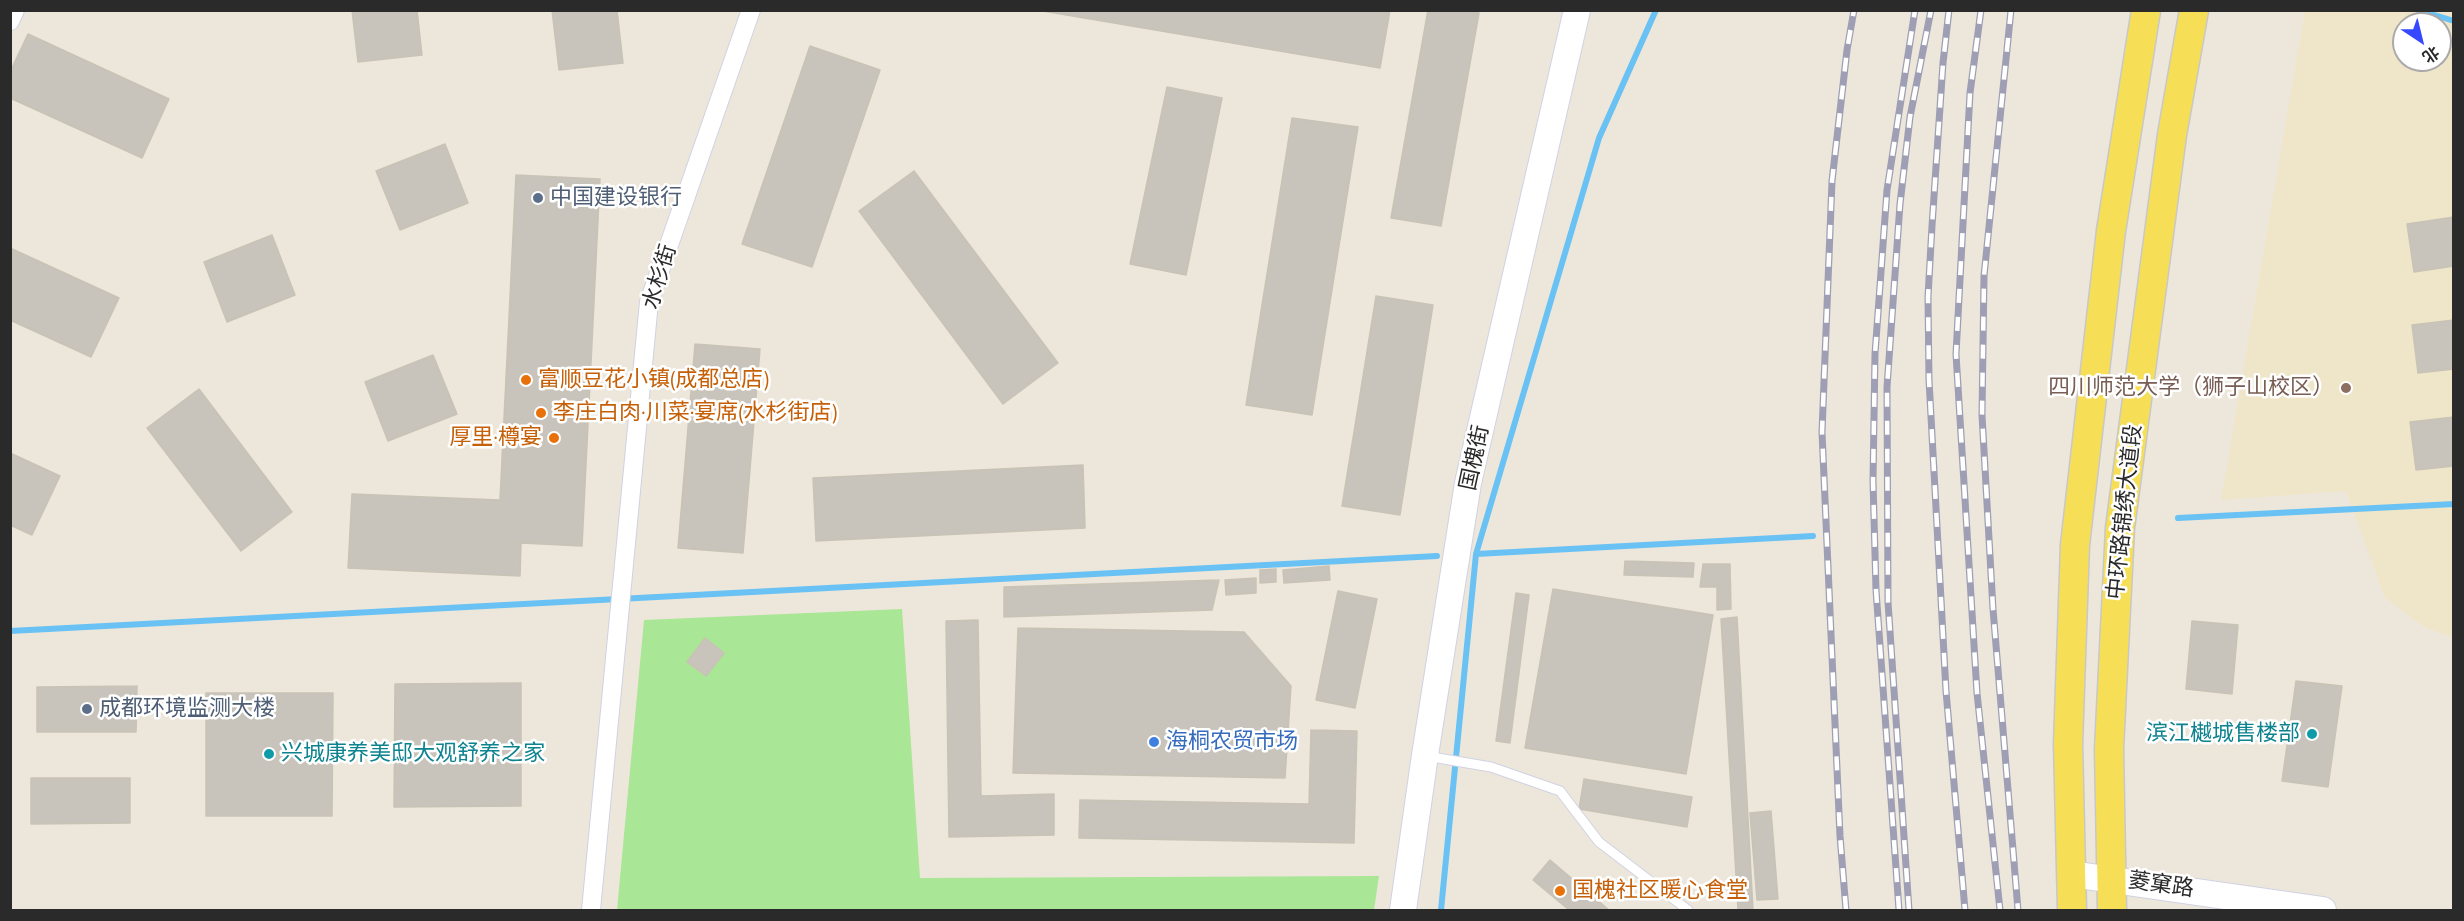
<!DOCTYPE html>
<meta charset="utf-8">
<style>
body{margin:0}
#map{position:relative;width:2464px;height:921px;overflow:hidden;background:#ede7db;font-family:"PT Sans Narrow","Noto Sans SC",sans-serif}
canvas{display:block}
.frame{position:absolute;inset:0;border:12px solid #2a2a2a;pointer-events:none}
.north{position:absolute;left:2392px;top:12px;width:60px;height:60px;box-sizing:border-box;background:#fff;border:2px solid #aaa;border-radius:50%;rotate:145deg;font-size:16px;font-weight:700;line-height:24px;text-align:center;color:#2a2a2a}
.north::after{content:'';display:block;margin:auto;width:21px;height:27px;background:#3649ff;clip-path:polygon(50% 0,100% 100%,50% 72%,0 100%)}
</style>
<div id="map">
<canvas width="2464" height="921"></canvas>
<div class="frame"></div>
<div class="north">北</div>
</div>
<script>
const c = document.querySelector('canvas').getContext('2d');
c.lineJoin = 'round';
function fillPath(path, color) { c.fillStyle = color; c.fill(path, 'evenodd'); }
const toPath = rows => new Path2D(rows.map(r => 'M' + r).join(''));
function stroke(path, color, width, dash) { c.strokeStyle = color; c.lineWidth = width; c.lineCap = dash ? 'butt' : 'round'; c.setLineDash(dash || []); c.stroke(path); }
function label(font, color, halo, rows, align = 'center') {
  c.font = font + ' "PT Sans Narrow","Noto Sans SC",sans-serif'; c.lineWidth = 5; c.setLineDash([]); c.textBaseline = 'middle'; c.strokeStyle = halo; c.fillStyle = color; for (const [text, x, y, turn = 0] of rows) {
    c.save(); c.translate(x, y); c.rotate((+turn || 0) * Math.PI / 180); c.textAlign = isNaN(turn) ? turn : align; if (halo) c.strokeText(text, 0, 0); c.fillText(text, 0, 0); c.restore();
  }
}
fillPath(toPath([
 [2305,11,2453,11,2453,638,2424,627,2385,598,2346,491,2221,500],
 [2404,24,2440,24,2440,60,2404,60]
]), '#efe6ca');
fillPath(toPath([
 [902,609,920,878,1379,876,1374,910,617,910,644,620]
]), '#a9e695');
stroke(toPath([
 [2418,10,2454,21],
 [2178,518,2454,504],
 [1476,554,1813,536],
 [10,631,1437,556],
 [1441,910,1476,554,1599,138,1656,10]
]), '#69c2f3', 6);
const building = toPath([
 [352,10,417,10,422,55,358,62,352,10],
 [552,10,617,10,623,63,559,70,552,10],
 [1037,10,1390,10,1380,68,1037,10],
 [1428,10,1465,10,1479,13,1441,226,1391,218,1428,10],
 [28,34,169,99,142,158,10,98,10,72,28,34],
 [810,46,880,70,812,267,742,244,810,46],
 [1167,87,1222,98,1186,275,1130,264,1167,87],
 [1292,118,1358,127,1312,415,1246,405,1292,118],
 [445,144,468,203,400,230,376,171,445,144],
 [914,171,1058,363,1003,404,859,211,914,171],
 [516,175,600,179,582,546,521,543,520,576,348,568,352,494,500,500,516,175],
 [2454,217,2454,266,2414,272,2407,224,2454,217],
 [272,235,295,295,227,322,204,262,272,235],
 [10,248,119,298,91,357,10,320,10,248],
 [1376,296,1433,305,1400,515,1342,506,1376,296],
 [2454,320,2454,369,2418,373,2412,325,2454,320],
 [695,344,760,349,743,553,678,548,695,344],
 [433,355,457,414,388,441,365,382,433,355],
 [199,389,292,512,241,551,147,428,199,389],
 [2454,417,2454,466,2416,470,2410,422,2454,417],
 [10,453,60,476,32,535,10,525,10,453],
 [1083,465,1085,528,816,541,813,478,1083,465],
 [1625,561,1694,563,1693,577,1624,575,1625,561],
 [1703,564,1730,564,1731,609,1717,610,1717,587,1700,587,1703,564],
 [1329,566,1330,580,1284,583,1283,570,1329,566],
 [1276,569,1276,582,1260,583,1260,570,1276,569],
 [1256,578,1256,593,1226,595,1225,580,1256,578],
 [1219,580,1212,610,1004,617,1004,587,1219,580],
 [1553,589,1713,615,1686,774,1525,748,1553,589],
 [1338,591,1377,599,1355,708,1316,700,1338,591],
 [1516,593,1529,595,1510,743,1496,741,1516,593],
 [1737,617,1753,910,1738,910,1721,619,1737,617],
 [978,620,981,796,1054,794,1054,835,949,837,946,621,978,620],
 [2192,621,2238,625,2232,694,2186,689,2192,621],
 [1018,628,1244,632,1291,686,1285,778,1013,773,1018,628],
 [705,638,724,653,706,676,687,662,705,638],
 [2296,681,2342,686,2328,787,2282,781,2296,681],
 [521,683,521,806,394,807,395,684,521,683],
 [137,686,136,732,37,732,37,687,137,686],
 [206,693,333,693,332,816,206,816,206,693],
 [1311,730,1357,731,1354,843,1079,838,1080,800,1309,804,1311,730],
 [31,778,130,778,130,823,31,824,31,778],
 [1584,779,1692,797,1687,827,1579,809,1584,779],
 [1771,811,1778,899,1757,900,1750,813,1771,811],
 [1550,860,1609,910,1569,910,1533,880,1550,860]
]);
fillPath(building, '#c8c3bb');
stroke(building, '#c8c3b5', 1.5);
const lane = toPath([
 [1426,756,1491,767,1560,791,1599,842,1688,910]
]);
const street = toPath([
 [10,21,15,10],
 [591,910,649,302,751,10]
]);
const secondary = toPath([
 [2071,874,2323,910],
 [1403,910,1425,755,1468,483,1577,10]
]);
const primary = toPath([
 [2072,910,2068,744,2075,545,2111,231,2146,10],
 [2112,910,2109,749,2120,528,2172,135,2194,10]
]);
stroke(lane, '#d0d2e3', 11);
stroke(street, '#d0d2e3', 20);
stroke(secondary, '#d0d2e3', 28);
stroke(primary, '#c8c8c8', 31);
stroke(lane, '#fff', 9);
stroke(street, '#fff', 18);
stroke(secondary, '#fff', 26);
stroke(primary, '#f6df57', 28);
const rail = toPath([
 [1949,10,1943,63,1932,226,1928,297,1929,380,1946,691,1965,910],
 [1981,10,1970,93,1956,354,1977,693,2000,910],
 [2011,10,1984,276,1982,415,1993,609,2018,910],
 [1846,910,1840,836,1822,432,1832,181,1847,50,1854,10],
 [1899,910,1876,590,1873,481,1875,354,1887,190,1915,10],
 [1909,910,1888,602,1887,387,1900,204,1910,117,1931,10]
]);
stroke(rail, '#9e9fb5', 7);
stroke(rail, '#fff', 4.5, [14]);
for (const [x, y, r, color] of [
 [538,198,6,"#5c6f8a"],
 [526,380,6,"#e8710a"],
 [2346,388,6,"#8d6e63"],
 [541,413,6,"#e8710a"],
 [554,438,6,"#e8710a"],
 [87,709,6,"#5c6f8a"],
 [2312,734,6,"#0f9aa8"],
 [1154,742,6,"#3f7fe0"],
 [269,754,6,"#0f9aa8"],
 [1560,891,6,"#e8710a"]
]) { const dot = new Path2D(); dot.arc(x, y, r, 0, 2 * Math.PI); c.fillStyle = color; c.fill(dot); stroke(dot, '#fff', 2); }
label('22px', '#4e5e75', '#fff', [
 ["中国建设银行",550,198],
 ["成都环境监测大楼",99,709]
], 'left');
label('22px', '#2a2a2a', '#fff', [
 ["水杉街",660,277,-73],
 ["国槐街",1475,458,-78],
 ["中环路锦绣大道段",2125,512,-84],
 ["菱窠路",2161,885,8]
]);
label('22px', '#c56008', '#fff', [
 ["富顺豆花小镇(成都总店)",538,380],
 ["李庄白肉·川菜·宴席(水杉街店)",553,413],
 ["厚里·樽宴",542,438,"right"],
 ["国槐社区暖心食堂",1572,891]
], 'left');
label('22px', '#785e54', '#fff', [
 ["四川师范大学（狮子山校区）",2334,388]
], 'right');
label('22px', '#0d838f', '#fff', [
 ["滨江樾城售楼部",2300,734],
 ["兴城康养美邸大观舒养之家",281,754,"left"]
], 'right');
label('22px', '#366cbe', '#fff', [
 ["海桐农贸市场",1166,742]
], 'left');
</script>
